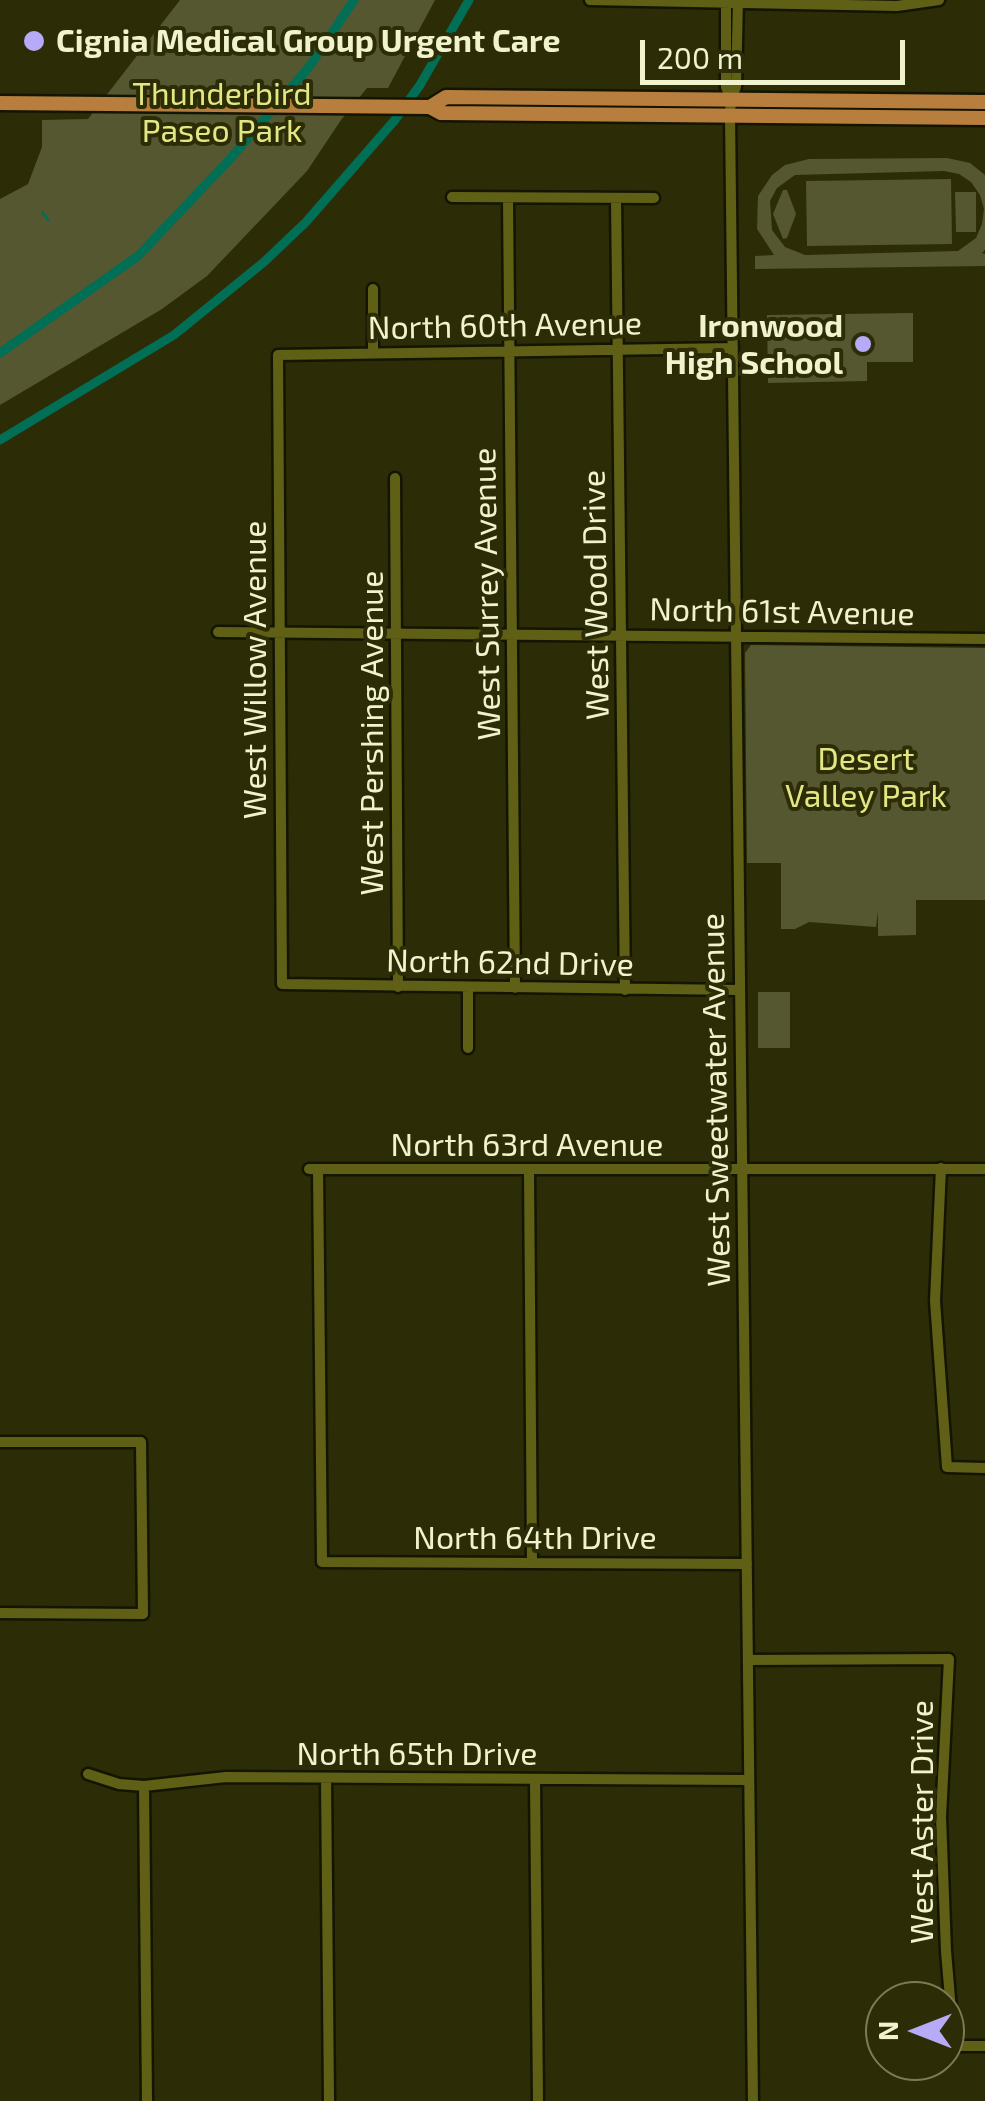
<!DOCTYPE html>
<style>
body{margin:0}
#map{position:relative;width:985px;height:2101px;overflow:hidden;background:#2c2d06;font-family:"Exo 2",sans-serif}
canvas{display:block}
.north{position:absolute;left:865px;top:1981px;width:100px;height:100px;box-sizing:border-box;background:#2c2d06;border:2px solid #7b7c56;border-radius:50%;rotate:270deg;font-size:28px;font-weight:700;line-height:40px;text-align:center;color:#f1f3cf}
.north::after{content:'';display:block;margin:auto;width:35px;height:45px;background:#b7abf8;clip-path:polygon(50% 0,100% 100%,50% 72%,0 100%)}
.scale{position:absolute;left:640px;top:40px;width:265px;height:45px;box-sizing:border-box;border:5px solid #f1f3cf;border-top:0;padding-left:12px;font-size:30px;line-height:35px;white-space:nowrap;color:#f1f3cf;-webkit-text-stroke:8px #2c2d06;paint-order:stroke}
</style>
<div id="map">
<canvas width="985" height="2101"></canvas>
<div class="north">N</div>
<div class="scale">200 m</div>
</div>
<script>
const c = document.querySelector('canvas').getContext('2d');
c.lineJoin = 'round';
function fillPath(path, color) { c.fillStyle = color; c.fill(path, 'evenodd'); }
const toPath = rows => new Path2D(rows.map(r => 'M' + r).join(''));
function stroke(path, color, width, dash) { c.strokeStyle = color; c.lineWidth = width; c.lineCap = dash ? 'butt' : 'round'; c.setLineDash(dash || []); c.stroke(path); }
function label(font, color, halo, rows, align = 'center') {
  c.font = font + ' "Exo 2",sans-serif'; c.lineWidth = 8; c.setLineDash([]); c.textBaseline = 'middle'; c.strokeStyle = halo; c.fillStyle = color; for (const [text, x, y, turn = 0] of rows) {
    c.save(); c.translate(x, y); c.rotate((+turn || 0) * Math.PI / 180); c.textAlign = isNaN(turn) ? turn : align; if (halo) c.strokeText(text, 0, 0); c.fillText(text, 0, 0); c.restore();
  }
}
fillPath(toPath([
 [180,0,435,0,388,88,367,88,341,120,307,171,207,276,162,309,0,405,0,199,28,184,42,147,42,120,88,119],
 [947,158,970,163,985,175,985,250,982,253,985,254,985,266,755,269,755,256,774,255,757,229,758,196,772,175,785,165,809,159],
 [944,171,959,174,971,182,980,195,984,209,982,224,976,238,958,251,805,255,785,247,772,230,770,201,777,188,795,175],
 [951,179,952,244,807,246,806,181],
 [783,190,787,190,796,214,787,238,783,239,773,214],
 [955,192,976,192,976,232,956,232],
 [913,313,913,362,867,362,867,381,768,383,767,315],
 [751,645,985,648,985,900,916,900,916,935,878,936,878,911,876,927,809,922,795,929,781,929,781,863,747,863,745,653],
 [758,992,790,992,790,1048,758,1048]
]), '#555730');
stroke(toPath([
 [42,212,48,220]
]), '#016e56', 2.5);
stroke(toPath([
 [0,353,138,256,230,159,309,67,354,0],
 [0,440,174,335,264,262,306,222,394,121,420,85,469,0]
]), '#016e56', 9);
const minor = toPath([
 [590,0,897,6,939,0],
 [726,0,726,87,731,99],
 [738,0,736,87,731,99,730,115,753,2101],
 [452,197,654,198],
 [616,198,625,990],
 [508,199,515,988],
 [373,289,373,353],
 [733,348,278,355,282,984,738,990],
 [395,478,398,987],
 [218,632,985,639],
 [468,988,468,1048],
 [941,1168,935,1301,947,1467,985,1468],
 [309,1169,985,1169],
 [318,1169,322,1562,747,1564],
 [529,1171,532,1563],
 [0,1442,141,1442,143,1614,0,1613],
 [748,1660,949,1659,941,1817,946,1951,954,2046,985,2046],
 [88,1774,119,1784,144,1786,226,1777,749,1780],
 [326,1778,329,2101],
 [535,1780,538,2101],
 [144,1786,147,2101]
]);
const major = toPath([
 [0,103,430,107,441,113,985,118],
 [430,107,446,97,985,102]
]);
stroke(minor, '#141501', 15);
stroke(major, '#141501', 19);
stroke(minor, '#5f6015', 10);
stroke(major, '#b77e3d', 14);
for (const [x, y, r, color] of [
 [34,41,12,"#b7abf8"],
 [863,344,10,"#b7abf8"]
]) { const dot = new Path2D(); dot.arc(x, y, r, 0, 2 * Math.PI); c.fillStyle = color; c.fill(dot); stroke(dot, '#2c2d06', 4); }
label('bold 32px', '#f1f3cf', '#2c2d06', [
 ["Cignia Medical Group Urgent Care",56,41],
 ["Ironwood",843,326,"right"],
 ["High School",843,363,"right"]
], 'left');
label('32px', '#e3e783', '#2c2d06', [
 ["Thunderbird",222,94],
 ["Paseo Park",222,131],
 ["Desert",866,759],
 ["Valley Park",866,796]
]);
label('32px', '#f1f3cf', '#2c2d06', [
 ["North 60th Avenue",505,326,-1],
 ["West Surrey Avenue",487,594,-91],
 ["West Wood Drive",596,595,-91],
 ["North 61st Avenue",782,612,1],
 ["West Willow Avenue",255,670,-90],
 ["West Pershing Avenue",372,733,-90],
 ["North 62nd Drive",510,963,1],
 ["West Sweetwater Avenue",716,1100,-91],
 ["North 63rd Avenue",527,1145],
 ["North 64th Drive",535,1538],
 ["North 65th Drive",417,1754],
 ["West Aster Drive",922,1822,-90]
]);
</script>
